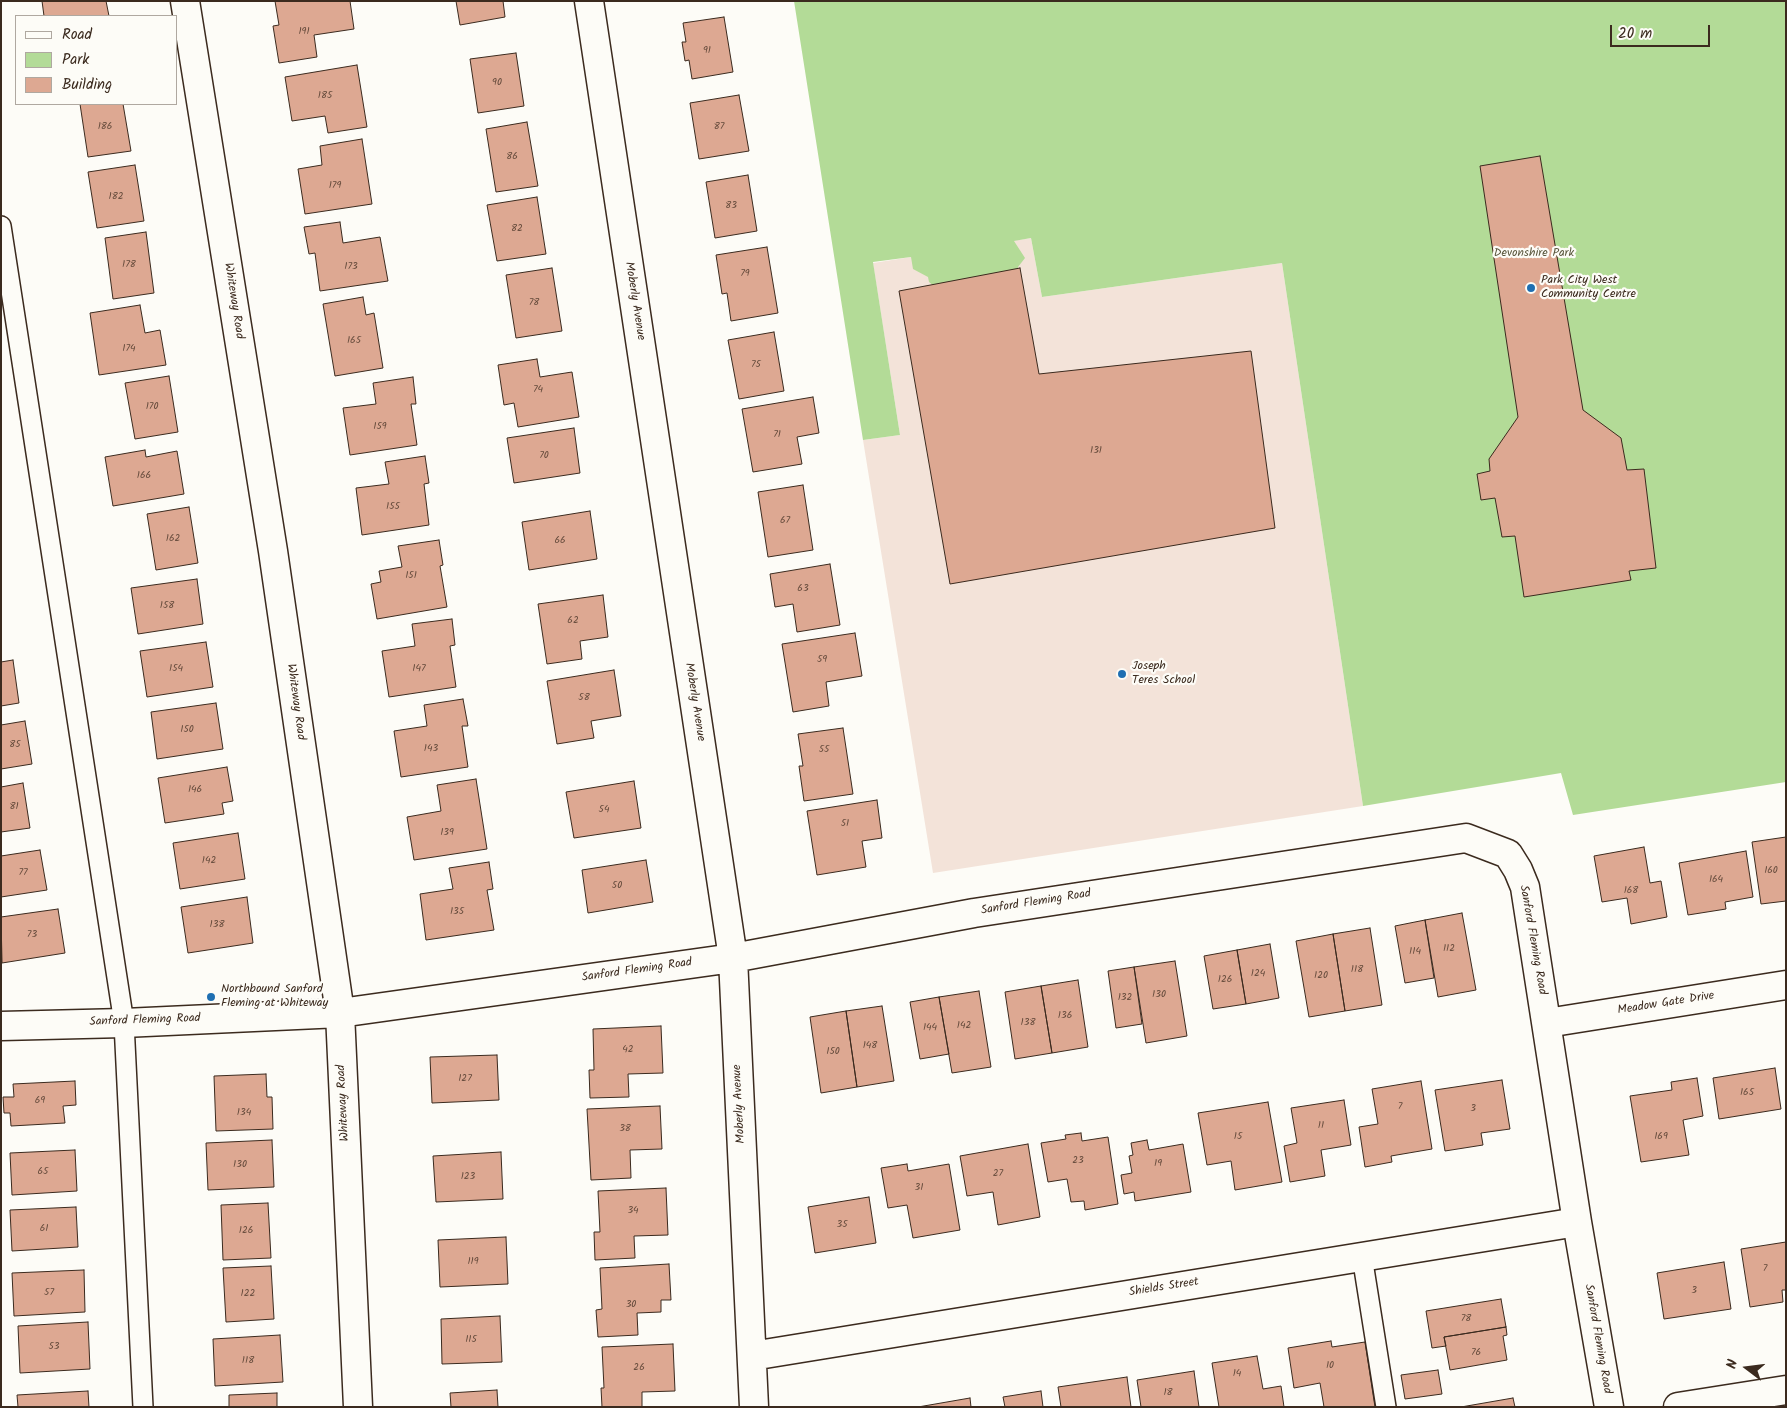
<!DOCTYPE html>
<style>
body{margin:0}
#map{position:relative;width:1787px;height:1408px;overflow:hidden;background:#fdfcf7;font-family:Kalam,sans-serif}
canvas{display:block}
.frame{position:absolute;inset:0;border:2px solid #3b2a1e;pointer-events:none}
.legend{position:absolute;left:15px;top:15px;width:162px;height:90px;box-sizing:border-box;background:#fdfcf7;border:1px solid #afa8a0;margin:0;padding:6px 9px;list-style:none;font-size:15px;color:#3b2a1e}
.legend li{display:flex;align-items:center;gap:10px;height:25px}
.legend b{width:25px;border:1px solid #afa8a0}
.north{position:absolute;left:1722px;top:1343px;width:50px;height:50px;-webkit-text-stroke:4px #fdfcf7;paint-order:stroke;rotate:285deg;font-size:14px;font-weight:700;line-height:20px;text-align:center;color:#3b2a1e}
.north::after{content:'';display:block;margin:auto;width:18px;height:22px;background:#3b2a1e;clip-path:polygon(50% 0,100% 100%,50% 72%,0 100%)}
.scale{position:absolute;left:1610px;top:25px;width:100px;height:22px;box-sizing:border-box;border:2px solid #3b2a1e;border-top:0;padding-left:6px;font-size:15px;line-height:18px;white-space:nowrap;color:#3b2a1e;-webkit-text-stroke:4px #fdfcf7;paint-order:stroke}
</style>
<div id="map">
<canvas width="1787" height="1408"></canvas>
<div class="frame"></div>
<ul class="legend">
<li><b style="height:6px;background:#fdfcf7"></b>Road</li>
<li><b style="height:14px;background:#b3db97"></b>Park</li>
<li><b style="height:14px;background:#dda892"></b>Building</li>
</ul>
<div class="north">N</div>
<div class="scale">20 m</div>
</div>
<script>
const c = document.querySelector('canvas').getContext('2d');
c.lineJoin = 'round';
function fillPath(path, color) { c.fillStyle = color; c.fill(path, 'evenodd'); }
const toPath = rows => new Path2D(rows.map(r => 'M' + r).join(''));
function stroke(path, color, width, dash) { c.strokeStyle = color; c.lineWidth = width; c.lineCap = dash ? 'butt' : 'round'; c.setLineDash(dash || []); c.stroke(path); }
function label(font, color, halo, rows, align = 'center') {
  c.font = font + ' Kalam,sans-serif'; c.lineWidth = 4.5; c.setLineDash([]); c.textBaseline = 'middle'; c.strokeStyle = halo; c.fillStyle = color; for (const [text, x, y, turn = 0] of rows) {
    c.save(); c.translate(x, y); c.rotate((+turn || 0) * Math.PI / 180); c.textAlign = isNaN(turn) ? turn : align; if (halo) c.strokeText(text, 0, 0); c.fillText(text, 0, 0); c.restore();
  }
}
fillPath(toPath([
 [1031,238,1042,297,1282,263,1363,806,933,873,863,440,900,435,873,263]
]), '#f3e3d9');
fillPath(toPath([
 [794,1,1786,1,1786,782,1573,815,1561,773,1363,806,1282,263,1042,297,1031,238,1014,241,1025,258,1018,267,1018,280,935,287,929,282,928,277,913,269,911,257,873,262,900,435,863,440]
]), '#b3db97');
const building = toPath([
 [42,1,106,1,109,16,44,16,42,1],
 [275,1,350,1,354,29,314,35,317,57,279,63,273,26,279,25,275,1],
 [456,1,503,1,505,17,460,25,456,1],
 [724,17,733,72,692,79,689,60,685,61,682,42,686,42,683,23,724,17],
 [516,53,524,106,478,113,470,59,516,53],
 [357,65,367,127,328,133,325,116,292,121,285,77,357,65],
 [739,95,749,151,699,159,690,103,739,95],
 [80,104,123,104,131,151,88,157,80,104],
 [527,122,538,186,496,192,486,129,527,122],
 [362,139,372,204,305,214,298,169,322,165,320,146,362,139],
 [1540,156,1583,410,1621,438,1627,470,1644,469,1656,568,1629,571,1631,580,1524,597,1515,536,1502,537,1495,498,1481,500,1477,474,1490,471,1489,459,1518,417,1480,166,1540,156],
 [135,165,144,221,97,228,88,172,135,165],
 [748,175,757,231,715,238,706,182,748,175],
 [537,197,546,254,497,261,487,205,537,197],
 [340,222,343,243,380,237,388,281,320,291,315,253,309,254,304,227,340,222],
 [146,232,154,293,113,299,105,238,146,232],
 [767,247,778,313,731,321,727,293,722,294,716,255,767,247],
 [552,268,562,331,516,338,506,275,552,268],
 [1020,268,1039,374,1251,351,1275,528,950,584,899,291,1020,268],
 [363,297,366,315,374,313,383,368,335,376,323,304,363,297],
 [140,305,145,333,160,330,166,365,99,375,90,313,140,305],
 [774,332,784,391,739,399,728,340,774,332],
 [537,359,540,377,572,372,579,417,518,427,514,403,504,405,498,365,537,359],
 [169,376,178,432,135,439,125,383,169,376],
 [413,377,416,404,411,404,417,445,350,455,343,408,376,404,373,383,413,377],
 [813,397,819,433,797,437,802,464,753,472,742,409,813,397],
 [574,428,580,473,514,483,507,438,574,428],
 [145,450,146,457,177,451,184,494,113,506,105,457,145,450],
 [425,456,429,483,424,484,429,525,362,535,356,488,389,484,385,462,425,456],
 [803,485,813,550,768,557,758,492,803,485],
 [189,507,198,563,156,570,147,514,189,507],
 [590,511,597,559,529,570,522,522,590,511],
 [439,540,443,565,440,566,447,607,377,619,371,584,381,582,379,571,402,567,398,546,439,540],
 [830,564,840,625,797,632,793,604,775,607,770,574,830,564],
 [197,579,203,624,138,634,131,588,197,579],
 [603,595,608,637,580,641,582,659,547,664,538,604,603,595],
 [452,619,455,645,450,646,456,687,389,697,382,651,415,646,412,624,452,619],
 [855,633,862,676,826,682,829,706,793,712,782,644,855,633],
 [206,642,213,687,147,697,140,651,206,642],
 [13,660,19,703,1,706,1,662,13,660],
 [614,670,621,716,591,721,594,738,557,744,547,681,614,670],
 [463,699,468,726,462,726,468,767,401,777,394,731,427,726,424,705,463,699],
 [216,703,223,749,157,759,151,712,216,703],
 [25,721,32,764,1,769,1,725,25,721],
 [843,728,853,794,804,801,799,766,803,766,798,734,843,728],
 [227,767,233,801,222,803,224,814,165,823,158,778,227,767],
 [476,779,487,849,414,860,407,817,441,811,437,785,476,779],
 [634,781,641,828,574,838,566,792,634,781],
 [23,783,30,828,1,832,1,787,23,783],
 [877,800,882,838,862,841,866,867,817,875,807,811,877,800],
 [238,833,245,879,180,889,173,843,238,833],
 [1786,837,1786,901,1761,904,1752,842,1786,837],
 [1644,847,1650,883,1661,881,1667,917,1631,924,1627,898,1602,902,1594,856,1644,847],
 [40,850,47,890,1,897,1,856,40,850],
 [1746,851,1753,897,1725,902,1726,909,1688,915,1679,863,1746,851],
 [646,860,653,902,588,913,582,870,646,860],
 [489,862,493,889,487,890,494,930,426,940,420,894,453,889,449,868,489,862],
 [247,897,253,943,188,953,181,907,247,897],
 [58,909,65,953,2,963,1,917,58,909],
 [1462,913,1476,990,1438,997,1425,920,1462,913],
 [1425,920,1434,978,1405,983,1395,926,1425,920],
 [1370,928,1382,1005,1345,1011,1333,934,1370,928],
 [1333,934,1345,1011,1309,1017,1296,941,1333,934],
 [1270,944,1279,998,1246,1004,1237,950,1270,944],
 [1237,950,1246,1004,1213,1009,1204,956,1237,950],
 [1175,961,1187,1036,1146,1043,1134,967,1175,961],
 [1134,967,1142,1024,1116,1028,1108,971,1134,967],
 [1078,980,1088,1047,1052,1053,1041,986,1078,980],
 [1041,986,1052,1053,1015,1059,1005,992,1041,986],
 [979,991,991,1067,952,1073,939,997,979,991],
 [939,997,949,1054,920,1059,910,1002,939,997],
 [882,1006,894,1081,857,1087,846,1011,882,1006],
 [846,1011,857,1087,821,1093,810,1017,846,1011],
 [661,1026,663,1073,628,1074,629,1097,590,1098,589,1070,594,1070,593,1029,661,1026],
 [497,1055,499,1100,432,1103,430,1057,497,1055],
 [1775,1068,1781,1109,1719,1119,1713,1078,1775,1068],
 [266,1074,267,1097,272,1097,273,1129,216,1131,214,1076,266,1074],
 [1697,1078,1703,1116,1683,1120,1689,1155,1641,1162,1630,1096,1672,1090,1671,1082,1697,1078],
 [1502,1080,1510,1129,1481,1133,1483,1145,1445,1151,1435,1090,1502,1080],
 [75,1081,76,1105,63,1106,65,1123,11,1126,10,1113,4,1113,3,1097,14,1097,13,1084,75,1081],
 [1421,1081,1432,1149,1391,1156,1392,1162,1365,1167,1359,1127,1378,1124,1372,1089,1421,1081],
 [1344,1100,1351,1145,1321,1150,1325,1176,1290,1182,1284,1146,1297,1143,1291,1108,1344,1100],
 [1268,1102,1282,1182,1235,1190,1231,1161,1207,1165,1198,1113,1268,1102],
 [660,1106,662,1149,630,1150,631,1178,591,1180,587,1109,660,1106],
 [1081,1133,1082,1141,1108,1137,1118,1204,1085,1210,1084,1201,1071,1202,1067,1179,1048,1182,1041,1143,1066,1139,1065,1135,1081,1133],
 [272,1140,274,1187,208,1190,206,1143,272,1140],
 [1147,1140,1149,1150,1183,1144,1191,1192,1135,1201,1134,1192,1124,1194,1121,1175,1132,1173,1129,1156,1133,1155,1131,1143,1147,1140],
 [1028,1144,1040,1217,998,1225,993,1192,967,1196,960,1156,1028,1144],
 [75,1150,77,1191,12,1195,10,1153,75,1150],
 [501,1152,503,1199,436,1202,433,1156,501,1152],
 [907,1164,908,1171,949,1164,960,1230,913,1238,907,1205,888,1208,881,1168,907,1164],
 [666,1188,668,1235,634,1236,635,1258,595,1260,594,1232,600,1232,598,1191,666,1188],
 [869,1197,876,1243,815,1253,808,1207,869,1197],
 [268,1203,271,1258,223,1260,221,1205,268,1203],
 [76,1207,78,1247,12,1251,10,1210,76,1207],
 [506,1237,508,1284,440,1287,438,1240,506,1237],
 [1786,1242,1786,1290,1782,1290,1783,1302,1750,1307,1741,1249,1786,1242],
 [1724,1262,1731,1309,1664,1319,1657,1273,1724,1262],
 [669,1264,671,1300,661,1300,661,1312,637,1313,638,1335,598,1337,596,1310,602,1309,600,1268,669,1264],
 [271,1266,274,1319,226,1322,223,1268,271,1266],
 [84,1270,85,1312,14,1316,12,1273,84,1270],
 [1501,1299,1506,1327,1444,1337,1446,1346,1432,1348,1426,1311,1501,1299],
 [500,1316,502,1362,442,1364,441,1319,500,1316],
 [88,1322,90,1369,20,1373,18,1326,88,1322],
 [1506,1327,1507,1335,1503,1336,1507,1360,1450,1370,1444,1337,1506,1327],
 [280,1335,283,1382,215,1386,213,1339,280,1335],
 [1331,1341,1332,1347,1365,1342,1375,1407,1324,1407,1320,1383,1294,1388,1288,1348,1331,1341],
 [673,1344,675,1391,642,1392,642,1407,602,1407,601,1388,604,1388,602,1347,673,1344],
 [1257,1356,1263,1389,1281,1386,1284,1407,1219,1407,1212,1363,1257,1356],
 [1438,1370,1442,1394,1405,1399,1401,1375,1438,1370],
 [1194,1371,1199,1407,1141,1407,1137,1380,1194,1371],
 [1127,1377,1131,1407,1061,1407,1058,1387,1127,1377],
 [497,1390,498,1407,451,1407,450,1393,497,1390],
 [88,1391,89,1407,18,1407,17,1395,88,1391],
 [1041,1391,1043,1407,1005,1407,1003,1397,1041,1391],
 [277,1393,277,1407,229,1407,229,1395,277,1393],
 [970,1398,971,1407,918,1407,970,1398],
 [1513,1398,1515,1407,1461,1407,1513,1398]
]);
fillPath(building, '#dda892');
stroke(building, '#3b2a1e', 1);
const service = toPath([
 [1,226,124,1023,143,1407],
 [1362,1256,1386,1407]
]);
const minor = toPath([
 [185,1,273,551,340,1013,358,1407],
 [589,1,733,958,754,1407],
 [1547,1023,1786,985],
 [1,1026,124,1023,340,1013,733,958,974,913,1466,838,1508,854,1518,870,1525,887,1577,1222,1609,1407],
 [752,1356,1577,1222],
 [1678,1407,1786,1390]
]);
stroke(service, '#3b2a1e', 22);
stroke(minor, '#3b2a1e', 31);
stroke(service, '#fdfcf7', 19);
stroke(minor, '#fdfcf7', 28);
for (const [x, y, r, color] of [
 [1531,288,5,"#1f6fb2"],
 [1122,674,5,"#1f6fb2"],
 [211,997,5,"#1f6fb2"]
]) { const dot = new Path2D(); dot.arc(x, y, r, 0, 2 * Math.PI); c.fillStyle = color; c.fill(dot); stroke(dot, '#fdfcf7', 2); }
label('10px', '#644a3b', null, [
 ["191",304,32],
 ["91",707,51],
 ["90",497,83],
 ["185",325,96],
 ["186",105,127],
 ["87",719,127],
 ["86",512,157],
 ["179",335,186],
 ["182",116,197],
 ["83",731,206],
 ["82",517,229],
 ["178",129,265],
 ["173",351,267],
 ["79",745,274],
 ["78",534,303],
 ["165",354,341],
 ["174",129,349],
 ["75",756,365],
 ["74",538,390],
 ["170",152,407],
 ["159",380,427],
 ["71",777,435],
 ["131",1096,451],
 ["70",544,456],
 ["166",144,476],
 ["155",393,507],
 ["67",785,521],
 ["162",173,539],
 ["66",560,541],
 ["151",411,576],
 ["63",803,589],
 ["158",167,606],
 ["62",573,621],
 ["59",822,660],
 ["154",176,669],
 ["147",419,669],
 ["58",584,698],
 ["150",187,730],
 ["85",15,745],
 ["143",431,749],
 ["55",824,750],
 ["146",195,790],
 ["81",14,807],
 ["54",604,810],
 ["51",845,824],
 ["139",447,833],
 ["142",209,861],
 ["160",1771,871],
 ["77",23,873],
 ["164",1716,880],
 ["50",617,886],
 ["168",1631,891],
 ["135",457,912],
 ["138",217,925],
 ["73",32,935],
 ["112",1449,949],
 ["114",1415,952],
 ["118",1357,970],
 ["124",1258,974],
 ["120",1321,976],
 ["126",1225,980],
 ["130",1159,995],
 ["132",1125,998],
 ["136",1065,1016],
 ["138",1028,1023],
 ["142",964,1026],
 ["144",930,1028],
 ["148",870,1046],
 ["42",628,1050],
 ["150",833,1052],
 ["127",465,1079],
 ["165",1747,1093],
 ["69",40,1101],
 ["7",1400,1107],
 ["3",1473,1109],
 ["134",244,1113],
 ["11",1321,1126],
 ["38",625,1129],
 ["15",1238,1137],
 ["169",1661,1137],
 ["23",1078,1161],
 ["19",1158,1164],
 ["130",240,1165],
 ["65",43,1172],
 ["27",998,1174],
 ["123",468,1177],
 ["31",919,1188],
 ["34",633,1211],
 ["35",842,1225],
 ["61",44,1229],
 ["126",246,1231],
 ["119",473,1262],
 ["7",1765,1269],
 ["3",1694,1291],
 ["57",49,1293],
 ["122",248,1294],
 ["30",631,1305],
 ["78",1466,1319],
 ["115",471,1340],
 ["53",54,1347],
 ["76",1476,1353],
 ["118",248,1361],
 ["10",1330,1366],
 ["26",639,1368],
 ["14",1237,1374],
 ["18",1168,1393]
]);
label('12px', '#59563c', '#fdfcf7', [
 ["Devonshire Park",1534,254]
]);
label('12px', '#3b2a1e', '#fdfcf7', [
 ["Park City West",1541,281],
 ["Community Centre",1541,295],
 ["Joseph",1132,667],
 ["Teres School",1132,681],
 ["Northbound Sanford",221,990],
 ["Fleming at Whiteway",221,1004]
], 'left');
label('12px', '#3b2a1e', '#fdfcf7', [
 ["Whiteway Road",233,301,81],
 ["Moberly Avenue",634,301,81],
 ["Whiteway Road",295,702,82],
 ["Moberly Avenue",694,702,81],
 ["Sanford Fleming Road",1036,903,-9],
 ["Sanford Fleming Road",1532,940,80],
 ["Sanford Fleming Road",637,971,-8],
 ["Meadow Gate Drive",1666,1004,-9],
 ["Sanford Fleming Road",145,1021,-2],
 ["Whiteway Road",344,1103,-93],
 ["Moberly Avenue",740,1104,-93],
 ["Shields Street",1164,1288,-9],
 ["Sanford Fleming Road",1597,1339,80]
]);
</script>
